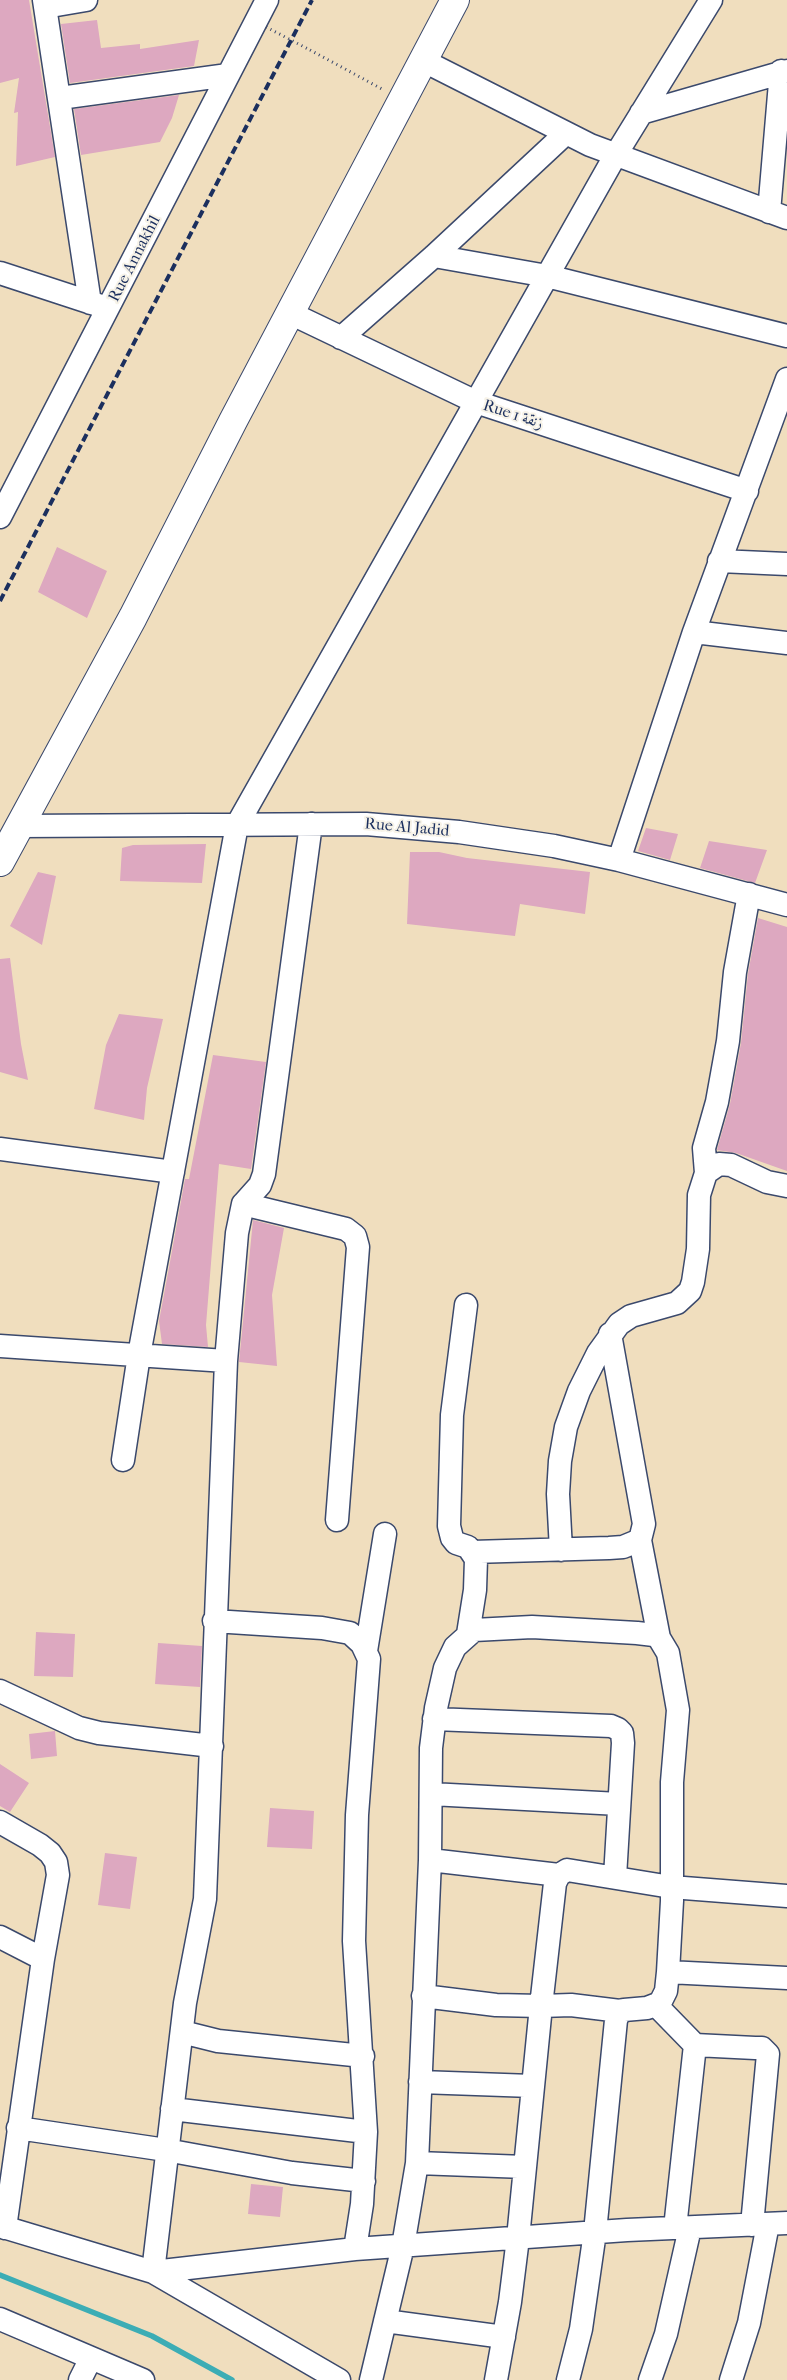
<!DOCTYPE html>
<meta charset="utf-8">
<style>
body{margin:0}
canvas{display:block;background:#f0debe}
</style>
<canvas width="787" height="2380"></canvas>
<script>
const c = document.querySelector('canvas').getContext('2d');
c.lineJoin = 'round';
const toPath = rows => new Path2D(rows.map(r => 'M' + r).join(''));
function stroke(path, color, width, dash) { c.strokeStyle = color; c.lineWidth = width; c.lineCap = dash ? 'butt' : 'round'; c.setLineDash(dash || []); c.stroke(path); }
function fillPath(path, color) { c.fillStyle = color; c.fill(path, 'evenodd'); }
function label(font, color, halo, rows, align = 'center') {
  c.font = font + ' "IM FELL French Canon",Amiri,serif'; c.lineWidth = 4; c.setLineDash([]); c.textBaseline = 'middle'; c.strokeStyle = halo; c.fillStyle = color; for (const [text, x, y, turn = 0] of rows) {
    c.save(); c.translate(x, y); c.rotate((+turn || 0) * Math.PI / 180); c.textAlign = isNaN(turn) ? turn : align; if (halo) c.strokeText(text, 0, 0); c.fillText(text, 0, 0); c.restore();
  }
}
stroke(toPath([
 [0,2275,152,2336,232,2380]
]), '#3cadb5', 5.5);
fillPath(toPath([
 [0,0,29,0,55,157,16,166,18,112,14,113,19,78,0,83],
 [97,20,101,48,140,44,140,49,199,40,194,66,70,83,61,24],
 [179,95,172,118,160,142,81,155,74,109],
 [57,547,107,571,87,618,38,592],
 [646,828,678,834,670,860,638,851],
 [709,841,767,850,755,883,700,868],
 [206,844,202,883,120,881,122,848,133,845],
 [410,852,439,852,467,858,590,872,585,914,520,904,515,936,407,924],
 [38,872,56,876,42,945,10,926],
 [758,918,787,927,787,1171,736,1153,717,1150,730,1104,741,1043,748,974],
 [10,958,21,1044,28,1080,0,1072,0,959],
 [119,1014,163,1019,147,1088,144,1120,94,1109,106,1045],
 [213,1055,266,1062,251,1169,219,1164,206,1325,208,1347,162,1344,159,1321,168,1273,185,1179,189,1179],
 [253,1220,284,1228,272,1295,277,1366,239,1362],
 [36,1632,75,1634,73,1677,34,1676],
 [158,1643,202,1646,200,1687,155,1684],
 [55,1731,57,1756,31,1759,29,1734],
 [0,1764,29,1783,10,1812,0,1806],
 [270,1808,314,1811,312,1849,267,1847],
 [105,1853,137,1857,130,1909,98,1905],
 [251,2184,283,2187,280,2217,248,2214]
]), '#dda8c0');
const minor = toPath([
 [44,0,90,303],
 [45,7,86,0],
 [424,61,590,145,787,218],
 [60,98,228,75],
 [641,113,787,71],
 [769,212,781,71],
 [434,256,547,276,787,336],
 [0,273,101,306],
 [290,313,476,402,747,491],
 [341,338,434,256,565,134],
 [0,517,267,0],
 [719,561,787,564],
 [694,632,787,643],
 [311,824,264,1174,260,1185,243,1204,237,1233,226,1361,205,1899,185,2003,153,2272,339,2380],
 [18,826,366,824,459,832,554,846,619,860,787,905],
 [619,860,694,632,787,379],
 [0,1149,173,1172],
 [706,1173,704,1148,717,1102,728,1041,735,972,749,894],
 [243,1204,346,1229,355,1236,358,1247,337,1520],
 [466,1305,452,1415,449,1526,452,1538,456,1543,468,1547,476,1559,475,1590,468,1634],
 [0,1346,226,1361],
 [123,1460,139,1355,237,825,615,156,711,0],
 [561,1550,558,1494,560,1461,566,1427,579,1391,598,1353,619,1324,631,1316,677,1303,690,1291,693,1282,698,1249,699,1195,706,1173,719,1164,731,1165,767,1182,787,1186],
 [472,1552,609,1548,623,1547,640,1540,644,1524,610,1334],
 [214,1621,322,1628,350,1633,362,1644,369,1659,357,1815,354,1941,366,2132,362,2204,355,2249],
 [366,1651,385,1534],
 [0,1691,79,1728,99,1733,212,1746],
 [434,1719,611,1726,618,1729,622,1733,623,1743,615,1877],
 [431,1794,619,1804],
 [0,1822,40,1845,50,1853,56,1862,58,1875,43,1959,5,2228],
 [430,1860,559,1875,567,1870,671,1887,787,1896],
 [0,1937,43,1959],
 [668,1972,787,1978],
 [423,1996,496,2005,541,2006,555,1883,559,1875],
 [656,2005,695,2045,755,2048,762,2048,768,2054,752,2225],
 [182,2032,218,2041,363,2056],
 [420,2082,532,2086],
 [172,2109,366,2132],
 [18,2128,166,2150,292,2173,364,2181],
 [417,2163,525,2167],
 [0,2226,153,2272,355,2249,627,2230,787,2223],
 [675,2228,695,2045],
 [0,2319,143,2380],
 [385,2321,504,2337],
 [80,2380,91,2358],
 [371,2380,403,2246,417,2163,430,1860,431,1748,436,1708,445,1668,455,1647,474,1630,532,1627,637,1633,654,1635,659,1638],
 [496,2380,510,2302,518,2238,541,2006,571,2005,620,2011],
 [568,2380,581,2329,595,2232,616,2020,620,2011,624,2010,647,2008,660,2003,666,1991,668,1972,672,1901,672,1782,678,1710,668,1653,659,1638,640,1540],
 [650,2380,666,2334,690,2228],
 [731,2380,749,2323,768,2224]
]);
const major = toPath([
 [0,862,133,617,233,421,455,0]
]);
stroke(minor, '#3b496c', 25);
stroke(major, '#3b496c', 30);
stroke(toPath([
 [310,50,382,89]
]), '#3b496c', 3, [1, 4]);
stroke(minor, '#fff', 22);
stroke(major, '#fff', 28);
stroke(toPath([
 [0,601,312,0]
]), '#1b2f5e', 4, [8, 4]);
stroke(toPath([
 [266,27,310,50]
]), '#3b496c', 3, [1, 4]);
label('16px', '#1b2f5e', '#f7f3e8', [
 ["Rue Annakhil",135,259,-63],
 ["Rue 1 زنقة",513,415,18],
 ["Rue Al Jadid",407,828,5]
]);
</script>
